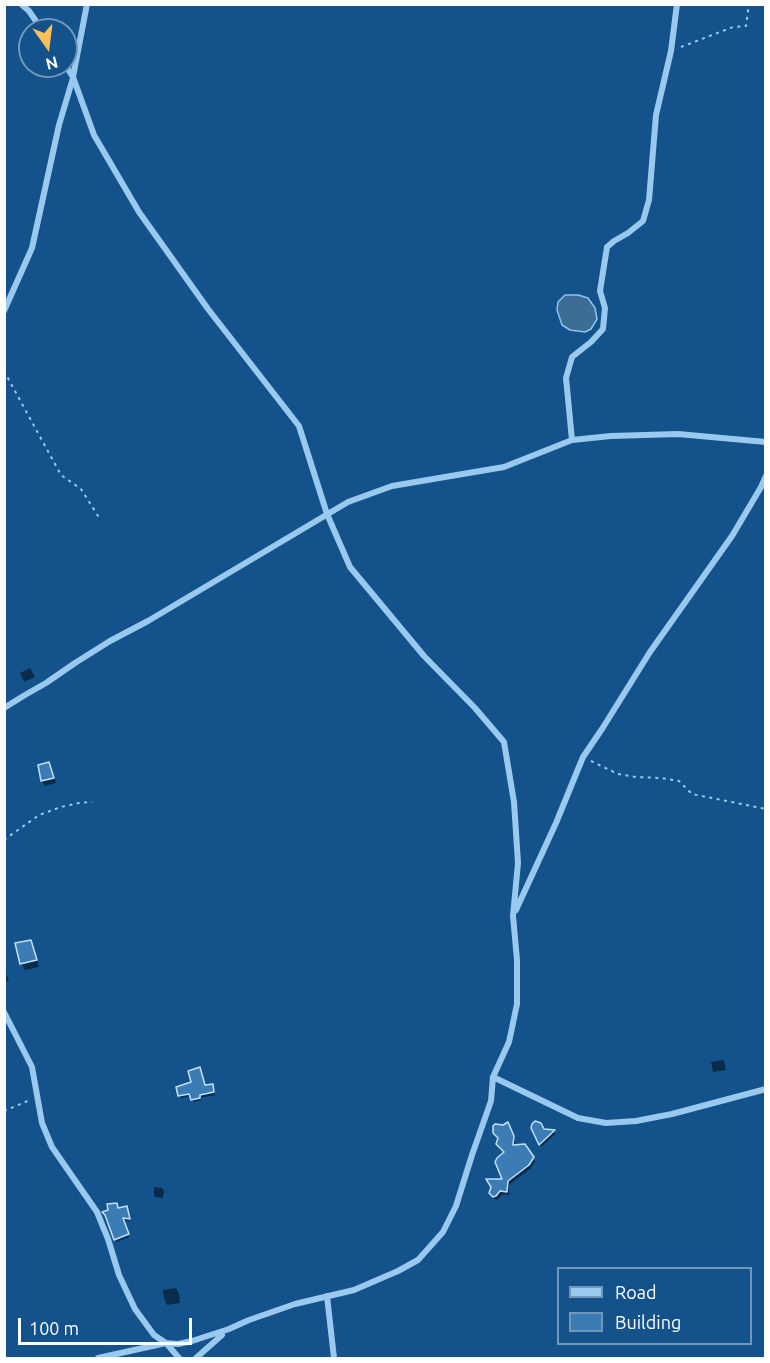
<!DOCTYPE html>
<style>
body{margin:0}
#map{position:relative;width:770px;height:1363px;overflow:hidden;background:#13528a;font-family:Ubuntu,sans-serif}
canvas{display:block}
.frame{position:absolute;inset:0;border:6px solid #fff;pointer-events:none}
.legend{position:absolute;left:557px;top:1267px;width:195px;height:78px;box-sizing:border-box;background:#13528a;border:2px solid #7197b9;margin:0;padding:8px 10px;list-style:none;font-size:18px;color:#fff}
.legend li{display:flex;align-items:center;gap:12px;height:30px}
.legend b{width:30px;border:2px solid #7197b9}
.north{position:absolute;left:18px;top:18px;width:60px;height:60px;box-sizing:border-box;background:#13528a;border:2px solid #7197b9;border-radius:50%;rotate:166deg;font-size:16px;font-weight:700;line-height:24px;text-align:center;color:#fff}
.north::after{content:'';display:block;margin:auto;width:21px;height:27px;background:#ffc059;clip-path:polygon(50% 0,100% 100%,50% 72%,0 100%)}
.scale{position:absolute;left:18px;top:1318px;width:174px;height:27px;box-sizing:border-box;border:3px solid #fff;border-top:0;padding-left:8px;font-size:18px;line-height:21px;white-space:nowrap;color:#fff;-webkit-text-stroke:4px #13528a;paint-order:stroke}
</style>
<div id="map">
<canvas width="770" height="1363"></canvas>
<div class="frame"></div>
<ul class="legend">
<li><b style="height:8px;background:#9ac9f0"></b>Road</li>
<li><b style="height:16px;background:#3c7cb4"></b>Building</li>
</ul>
<div class="north">N</div>
<div class="scale">100 m</div>
</div>
<script>
const c = document.querySelector('canvas').getContext('2d');
c.lineJoin = 'round';
function fillPath(path, color) { c.fillStyle = color; c.fill(path, 'evenodd'); }
const toPath = rows => new Path2D(rows.map(r => 'M' + r).join(''));
function stroke(path, color, width, dash) { c.strokeStyle = color; c.lineWidth = width; c.lineCap = dash ? 'butt' : 'round'; c.setLineDash(dash || []); c.stroke(path); }
const water = toPath([
 [565,295,578,295,588,298,595,308,597,319,591,329,585,332,570,330,562,325,557,310,558,302,565,295]
]);
fillPath(water, '#3d6c95');
stroke(water, '#8cc5f3', 1.5);
fillPath(toPath([
 [30,668,35,677,24,682,20,673],
 [49,763,52,769,56,783,45,786,42,781],
 [30,942,34,948,39,967,25,970,21,963],
 [4,971,9,980,4,983],
 [724,1060,726,1070,713,1072,711,1062],
 [212,1085,215,1095,200,1098,201,1100,194,1102,191,1096,181,1098,180,1096,205,1086],
 [509,1127,515,1141,515,1146,525,1146,535,1162,531,1168,509,1185,509,1195,503,1194,497,1200,494,1199,490,1192,505,1180,505,1153,498,1144],
 [532,1128,554,1132,555,1134,541,1147],
 [154,1187,162,1188,164,1191,163,1198,155,1197,154,1195],
 [117,1204,118,1210,128,1211,130,1221,123,1220,129,1237,117,1242,115,1239],
 [176,1288,179,1294,180,1303,167,1305,164,1298,163,1290]
]), '#0007');
const building = toPath([
 [49,762,54,778,41,781,38,765,49,762],
 [31,940,37,960,20,964,15,943,31,940],
 [200,1067,205,1085,213,1084,214,1092,200,1095,200,1098,191,1100,189,1094,178,1096,176,1087,191,1082,188,1071,200,1067],
 [535,1121,541,1123,544,1129,555,1130,539,1145,531,1128,532,1124,535,1121],
 [508,1122,514,1136,513,1145,525,1144,534,1157,529,1165,508,1181,507,1192,500,1191,496,1196,493,1197,489,1193,491,1187,486,1179,502,1179,495,1162,497,1158,504,1152,496,1144,498,1138,493,1133,493,1126,495,1124,503,1125,508,1122],
 [117,1203,118,1208,127,1206,130,1219,123,1218,129,1234,114,1240,105,1215,102,1212,108,1210,107,1204,117,1203]
]);
fillPath(building, '#3c7cb4');
stroke(building, '#c1e1fc', 1.5);
stroke(toPath([
 [681,47,733,27,746,26,749,4],
 [4,371,61,475,81,489,100,519],
 [591,761,618,774,636,777,661,778,679,781,692,794,766,809],
 [4,840,39,815,61,807,79,803,92,802],
 [4,1111,30,1100]
]), '#9ac9f0', 2, [3, 4.5]);
stroke(toPath([
 [21,4,29,11,42,30],
 [66,66,73,77,87,4],
 [73,77,94,135,139,212,208,309,299,426,327,514,350,567,424,656,475,708,504,742,514,802,518,863,513,916,517,960,517,1004,509,1042,493,1077,491,1101,472,1155,456,1206,443,1232,418,1260,398,1271,354,1290,295,1304,249,1320,229,1329,192,1341,178,1344,166,1343,98,1358],
 [4,311,32,248,59,125,73,78],
 [572,440,566,378,572,357,591,342,603,329,605,308,600,291,607,247,614,241,628,233,643,221,649,200,656,115,671,51,677,4],
 [4,708,25,695,46,683,75,663,110,641,148,621,348,502,392,486,504,467,572,440,611,436,678,434,766,442],
 [516,910,556,823,583,757,602,729,650,652,732,536,761,487,766,476],
 [4,1012,32,1067,42,1123,52,1147,97,1212,108,1239,119,1275,135,1309,154,1335,166,1343,179,1358],
 [493,1077,578,1118,606,1123,636,1121,672,1114,766,1089],
 [327,1296,334,1358],
 [196,1358,222,1335]
]), '#9ac9f0', 6);
</script>
